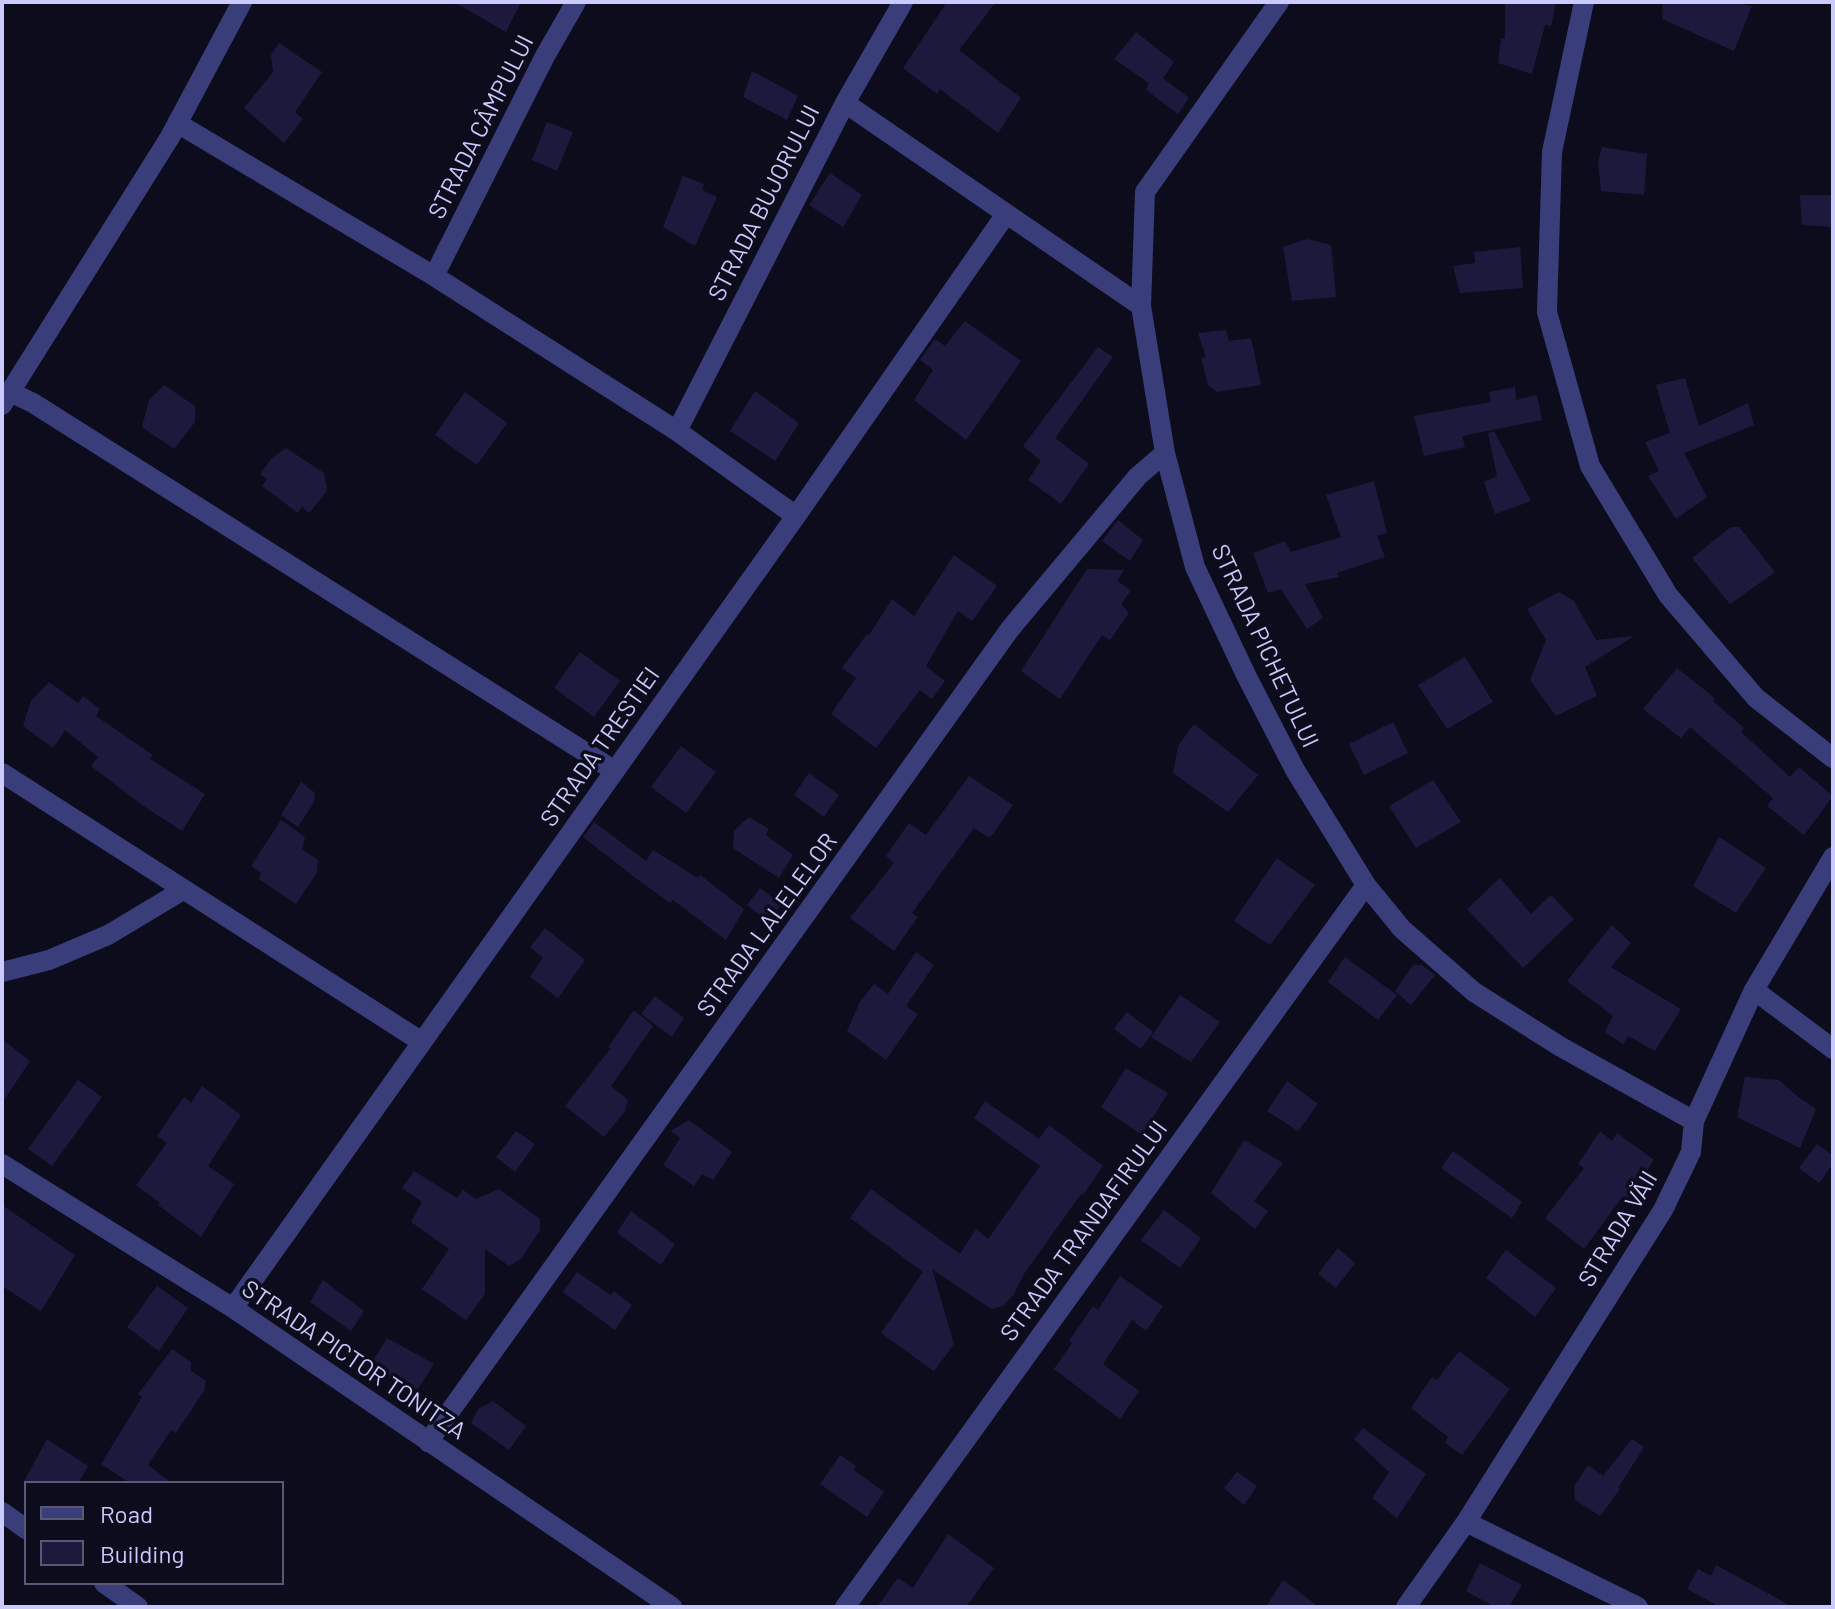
<!DOCTYPE html>
<meta charset="utf-8">
<style>
body{margin:0}
#map{position:relative;width:1835px;height:1609px;overflow:hidden;background:#0d0c1d;font-family:Barlow,sans-serif}
canvas{display:block}
.frame{position:absolute;inset:0;border:4px solid #cbcafd;pointer-events:none}
.legend{position:absolute;left:24px;top:1481px;width:260px;height:104px;box-sizing:border-box;background:#0d0c1d;border:2px solid #595877;margin:0;padding:10px 14px;list-style:none;font-size:24px;color:#cbcafd}
.legend li{display:flex;align-items:center;gap:16px;height:40px}
.legend b{width:40px;border:2px solid #595877}
</style>
<div id="map">
<canvas width="1835" height="1609"></canvas>
<div class="frame"></div>
<ul class="legend">
<li><b style="height:10px;background:#393e7a"></b>Road</li>
<li><b style="height:22px;background:#1d193d"></b>Building</li>
</ul>
</div>
<script>
const c = document.querySelector('canvas').getContext('2d');
c.lineJoin = 'round';
function fillPath(path, color) { c.fillStyle = color; c.fill(path, 'evenodd'); }
const toPath = rows => new Path2D(rows.map(r => 'M' + r).join(''));
function stroke(path, color, width, dash) { c.strokeStyle = color; c.lineWidth = width; c.lineCap = dash ? 'butt' : 'round'; c.setLineDash(dash || []); c.stroke(path); }
function label(font, color, halo, rows, align = 'center') {
  c.font = font + ' Barlow,sans-serif'; c.lineWidth = 7; c.setLineDash([]); c.textBaseline = 'middle'; c.strokeStyle = halo; c.fillStyle = color; for (const [text, x, y, turn = 0] of rows) {
    c.save(); c.translate(x, y); c.rotate((+turn || 0) * Math.PI / 180); c.textAlign = isNaN(turn) ? turn : align; if (halo) c.strokeText(text, 0, 0); c.fillText(text, 0, 0); c.restore();
  }
}
fillPath(toPath([
 [454,2,521,2,506,32],
 [947,2,996,2,959,50,1021,98,998,133,940,89,937,94,903,68],
 [1505,2,1556,2,1551,26,1545,25,1532,74,1498,63,1501,38,1505,39],
 [1663,2,1731,2,1752,6,1734,51,1662,19],
 [1136,32,1174,62,1163,78,1189,98,1178,114,1146,90,1149,83,1114,59],
 [279,43,322,72,295,112,303,119,284,143,244,108,273,72,271,55],
 [752,71,798,96,787,120,743,97],
 [547,122,573,132,557,171,532,160],
 [1602,147,1647,154,1644,195,1601,191,1598,162],
 [830,173,862,195,843,227,809,205],
 [683,176,704,184,702,190,717,197,695,246,663,227],
 [1800,195,1833,195,1833,227,1802,225],
 [1307,239,1331,245,1336,297,1292,301,1283,247],
 [1520,247,1523,288,1460,293,1453,266,1475,263,1474,252],
 [965,321,1021,361,966,440,914,400,933,370,920,360,935,339,945,346],
 [1226,330,1229,341,1251,338,1261,385,1217,392,1208,385,1201,358,1206,357,1198,333],
 [1098,347,1113,357,1055,438,1089,464,1061,504,1028,480,1041,461,1023,446],
 [1685,378,1699,426,1748,403,1754,425,1684,453,1707,497,1676,519,1648,476,1659,471,1645,442,1670,433,1656,385],
 [164,385,195,406,195,422,174,449,142,427,149,400],
 [1515,387,1516,400,1537,395,1542,420,1462,436,1465,447,1424,456,1414,416,1491,402,1489,392],
 [755,391,799,423,775,461,730,431],
 [465,392,507,423,477,465,435,435],
 [1494,431,1531,501,1495,514,1484,482,1497,476,1488,433],
 [286,448,324,473,327,491,309,513,302,506,298,513,262,486,267,479,260,474,272,458],
 [1374,481,1387,533,1377,536,1385,557,1337,573,1339,577,1305,584,1323,618,1307,629,1281,589,1268,593,1253,553,1285,541,1291,552,1341,537,1326,495],
 [1118,520,1143,540,1130,561,1102,541],
 [1731,527,1739,527,1775,572,1730,604,1692,558],
 [954,555,997,586,972,621,958,611,926,666,945,681,932,699,920,690,876,748,831,714,856,678,842,668,867,634,869,635,892,599,914,616],
 [1087,569,1124,570,1117,581,1131,590,1121,604,1129,613,1110,640,1102,635,1060,699,1021,671],
 [1559,592,1574,601,1596,640,1634,636,1585,667,1597,696,1556,716,1530,680,1546,640,1527,609],
 [580,652,620,681,594,717,554,688],
 [1465,657,1493,702,1447,729,1418,685],
 [1677,668,1715,698,1713,701,1744,728,1741,732,1790,777,1799,767,1833,796,1804,835,1767,806,1773,798,1690,727,1681,738,1643,709],
 [49,682,78,703,83,696,100,709,96,716,153,755,150,759,205,794,182,831,142,805,91,766,98,757,65,730,53,748,23,726,31,701],
 [1393,722,1408,753,1364,775,1349,744],
 [1194,724,1258,775,1228,812,1173,773,1178,746],
 [681,746,716,772,686,813,651,787],
 [809,773,839,795,824,817,794,795],
 [969,776,1013,805,990,838,974,828,912,913,918,917,894,951,850,918,894,863,886,856,909,823,926,835],
 [1433,780,1461,822,1416,848,1389,806],
 [301,782,315,793,314,802,298,827,281,815],
 [749,817,769,829,766,835,793,855,779,878,733,848,734,831],
 [281,820,305,837,302,849,318,860,317,872,296,904,259,879,261,873,251,866],
 [594,822,646,861,653,850,698,878,700,875,744,909,726,940,673,900,670,903,637,879,583,837],
 [1719,837,1766,868,1736,913,1693,886],
 [1277,858,1315,885,1270,945,1234,921],
 [1500,878,1531,914,1551,895,1574,919,1523,968,1467,909],
 [760,888,781,904,769,922,747,905],
 [1612,925,1631,943,1611,967,1681,1009,1655,1051,1628,1036,1623,1044,1605,1032,1613,1016,1567,981],
 [545,928,585,960,558,998,530,977,543,958,530,947],
 [916,952,934,965,906,1006,918,1014,886,1060,847,1031,860,1002,874,984,888,994],
 [1345,957,1397,995,1378,1020,1328,982],
 [1413,965,1422,965,1435,975,1411,1005,1395,991],
 [1180,995,1220,1022,1191,1062,1151,1037],
 [655,996,684,1018,672,1037,641,1014],
 [634,1010,653,1026,611,1086,628,1100,625,1111,604,1137,565,1106,611,1048,608,1047],
 [1127,1012,1153,1032,1141,1049,1114,1029],
 [2,1039,30,1061,2,1103],
 [1126,1068,1168,1093,1142,1135,1101,1107],
 [1745,1077,1779,1080,1797,1096,1816,1109,1800,1148,1737,1117],
 [78,1080,102,1097,52,1166,28,1149],
 [1287,1081,1318,1104,1298,1131,1267,1111],
 [202,1086,241,1115,208,1166,234,1184,201,1237,158,1205,160,1203,136,1185,167,1143,157,1136,184,1097,191,1103],
 [985,1101,1039,1139,1049,1125,1103,1166,1083,1195,1081,1194,1024,1274,1014,1294,1003,1306,991,1309,932,1269,954,1344,934,1371,881,1333,923,1272,850,1218,871,1189,960,1254,976,1229,988,1239,1040,1166,974,1118],
 [689,1120,732,1152,713,1180,702,1174,694,1186,663,1165,680,1138,671,1131],
 [516,1131,535,1144,515,1172,496,1157],
 [1600,1131,1612,1141,1617,1133,1654,1160,1627,1199,1623,1196,1584,1249,1545,1218,1584,1168,1578,1164],
 [1244,1140,1283,1163,1254,1201,1268,1211,1255,1229,1211,1193],
 [1817,1144,1833,1156,1833,1164,1819,1183,1799,1168],
 [1453,1151,1522,1202,1512,1218,1441,1168],
 [414,1171,457,1198,463,1190,476,1199,499,1189,540,1219,540,1230,521,1259,509,1266,485,1249,485,1294,466,1320,422,1289,449,1249,411,1222,422,1202,402,1188],
 [2,1205,75,1255,41,1311,2,1286],
 [1164,1210,1201,1238,1180,1268,1141,1240],
 [631,1211,675,1244,661,1265,617,1233],
 [1338,1248,1355,1263,1336,1288,1318,1274],
 [1506,1250,1556,1288,1535,1317,1486,1278],
 [577,1272,611,1295,614,1291,632,1305,615,1330,563,1292],
 [1120,1276,1163,1306,1146,1331,1132,1320,1103,1364,1139,1391,1120,1419,1054,1369,1072,1343,1069,1341,1093,1306,1098,1310],
 [323,1280,364,1311,351,1331,310,1302],
 [157,1286,188,1308,159,1351,127,1327],
 [387,1338,434,1364,416,1392,371,1364],
 [172,1349,191,1362,191,1371,206,1381,204,1391,176,1433,171,1430,148,1465,172,1483,130,1483,101,1464,142,1397,138,1394],
 [1459,1351,1510,1389,1462,1455,1445,1443,1448,1437,1411,1408,1432,1377,1437,1380],
 [493,1401,526,1426,509,1450,471,1423,478,1409],
 [1363,1428,1426,1474,1397,1518,1372,1498,1389,1472,1354,1439],
 [47,1439,88,1466,78,1483,23,1483],
 [1632,1439,1644,1447,1618,1488,1620,1489,1600,1516,1575,1500,1574,1486,1588,1465,1603,1476],
 [840,1455,856,1466,854,1470,884,1492,867,1517,820,1484],
 [1237,1472,1257,1486,1244,1505,1224,1488],
 [948,1534,994,1568,966,1607,877,1607,898,1578,913,1588],
 [1480,1563,1522,1585,1509,1607,1495,1607,1466,1591],
 [1716,1565,1793,1607,1720,1607,1687,1589,1698,1569,1711,1576],
 [1283,1580,1319,1607,1266,1607]
]), '#1d193d');
stroke(toPath([
 [1279,2,1145,192,1141,306,1165,453,1195,567,1246,675,1295,770,1366,885,1402,929,1474,992,1561,1047,1694,1121],
 [1584,2,1552,152,1547,312,1590,466,1668,595,1756,698,1833,758],
 [845,103,1141,306],
 [177,123,434,276,677,431,796,516],
 [434,276,545,56,576,2],
 [10,392,33,403,615,771],
 [2,405,170,137,242,2],
 [677,431,845,103,903,2],
 [2,773,422,1042],
 [2,972,49,960,108,935,183,890],
 [1754,990,1833,1049],
 [2,1164,233,1308,672,1607],
 [233,1308,796,516,1006,214],
 [428,1442,1010,629,1138,476,1165,453],
 [2,1512,26,1529],
 [1466,1522,1638,1607],
 [104,1583,138,1607],
 [845,1607,1366,885],
 [1406,1607,1466,1522,1663,1210,1691,1152,1694,1121,1754,990,1833,857]
]), '#393e7a', 20);
label('24px', '#cbcafd', '#0d0c1d', [
 ["STRADA CÂMPULUI",481,127,-63],
 ["STRADA BUJORULUI",764,203,-63],
 ["STRADA PICHETULUI",1265,646,65],
 ["STRADA TRESTIEI",600,747,-55],
 ["STRADA LALELELOR",767,925,-54],
 ["STRADA VĂII",1618,1229,-59],
 ["STRADA TRANDAFIRULUI",1084,1231,-54],
 ["STRADA PICTOR TONITZA",354,1360,34]
]);
</script>
